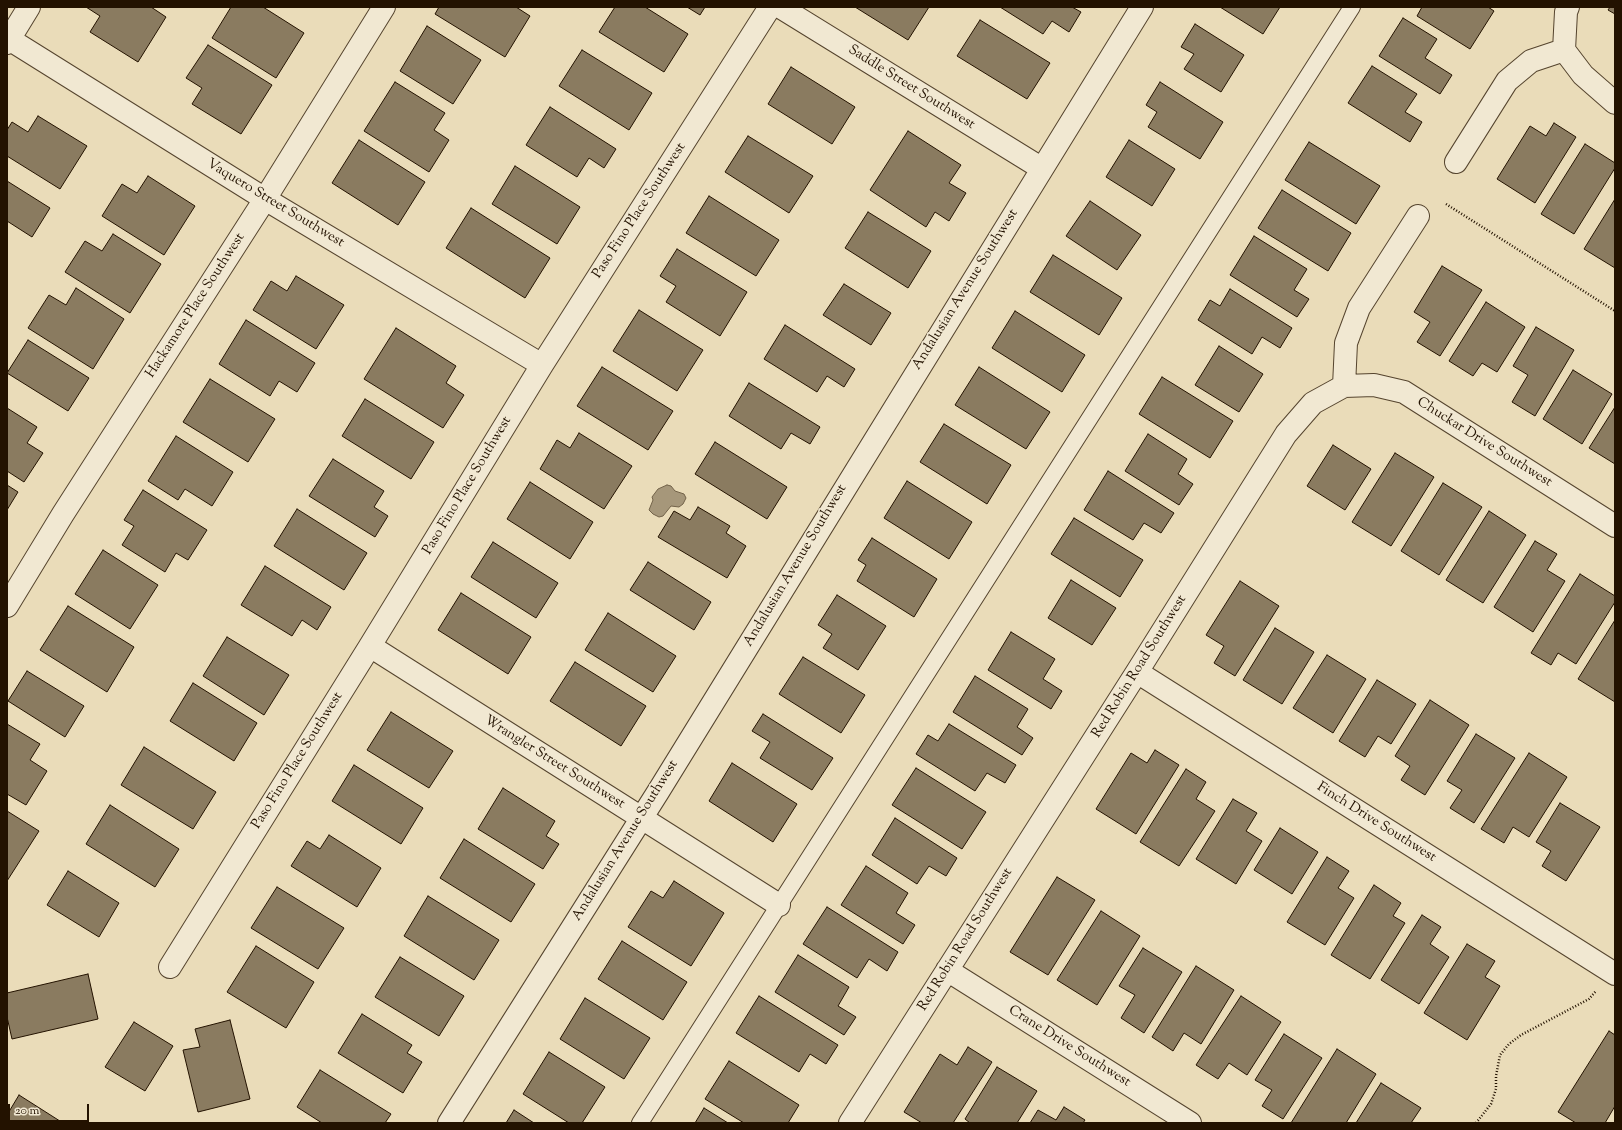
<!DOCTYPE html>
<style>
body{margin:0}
#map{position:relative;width:1622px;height:1130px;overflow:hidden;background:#eadcb9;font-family:"Sorts Mill Goudy",serif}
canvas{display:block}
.frame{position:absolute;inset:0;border:8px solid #231200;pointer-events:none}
.scale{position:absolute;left:8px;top:1104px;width:81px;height:18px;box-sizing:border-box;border:2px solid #231200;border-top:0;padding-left:5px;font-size:12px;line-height:14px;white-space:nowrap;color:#231200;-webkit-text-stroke:3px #f1e8d2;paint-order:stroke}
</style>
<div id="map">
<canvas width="1622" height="1130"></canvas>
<div class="frame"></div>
<div class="scale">20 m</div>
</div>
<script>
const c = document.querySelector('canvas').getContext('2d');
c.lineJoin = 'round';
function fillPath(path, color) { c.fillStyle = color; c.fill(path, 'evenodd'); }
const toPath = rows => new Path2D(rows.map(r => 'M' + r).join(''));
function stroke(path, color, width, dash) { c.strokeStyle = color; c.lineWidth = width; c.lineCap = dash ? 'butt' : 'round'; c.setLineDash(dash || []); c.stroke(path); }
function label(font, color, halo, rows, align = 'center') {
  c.font = font + ' "Sorts Mill Goudy",serif'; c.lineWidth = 3.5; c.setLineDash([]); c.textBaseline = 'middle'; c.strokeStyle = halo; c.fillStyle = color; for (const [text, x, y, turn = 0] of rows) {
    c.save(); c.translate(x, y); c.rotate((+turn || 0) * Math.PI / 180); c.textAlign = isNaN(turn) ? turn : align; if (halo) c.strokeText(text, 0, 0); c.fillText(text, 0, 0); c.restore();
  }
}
const water = toPath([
 [667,485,671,486,675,491,684,494,686,498,683,504,679,507,671,506,663,516,659,517,653,514,649,510,653,500,652,497,658,489,667,485]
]);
fillPath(water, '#a6977a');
stroke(water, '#726249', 1);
const building = toPath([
 [86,7,151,7,166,17,138,62,90,32,100,16,86,7],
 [231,7,263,7,304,33,276,78,212,38,231,7],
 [439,7,516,7,530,16,505,57,435,14,439,7],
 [615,7,645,7,688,34,664,72,599,32,615,7],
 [687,7,705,7,700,15,687,7],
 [855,7,929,7,908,40,855,7],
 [1000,7,1072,7,1081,12,1069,32,1052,21,1043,34,1000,7],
 [1220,7,1280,7,1263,34,1220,7],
 [1422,7,1488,7,1494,11,1470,49,1417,16,1422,7],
 [1610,7,1615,7,1615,14,1608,10,1610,7],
 [1403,18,1437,39,1425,58,1452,75,1440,94,1379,56,1403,18],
 [980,20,1050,63,1027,99,957,56,980,20],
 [1195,24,1244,55,1221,92,1184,69,1194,54,1181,47,1195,24],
 [427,26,481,60,453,104,400,71,427,26],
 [208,45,272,85,241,134,192,104,202,88,186,78,208,45],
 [582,50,652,93,629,130,559,86,582,50],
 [1372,66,1417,94,1405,112,1422,122,1410,142,1348,103,1372,66],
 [791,67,855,107,832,144,768,104,791,67],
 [395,82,445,113,434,130,449,140,429,172,364,131,395,82],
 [1160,82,1223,122,1200,159,1148,127,1157,112,1146,105,1160,82],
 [550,107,616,149,604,168,589,158,577,177,526,145,550,107],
 [38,116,87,146,60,189,7,156,7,130,12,122,28,132,38,116],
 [1554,123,1576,137,1535,203,1497,179,1530,126,1546,136,1554,123],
 [908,131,961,165,949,183,966,193,949,221,935,212,926,227,870,190,908,131],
 [748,136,813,176,789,213,725,172,748,136],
 [359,140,425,182,398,225,332,183,359,140],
 [1129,140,1175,169,1152,206,1106,177,1129,140],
 [1309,142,1380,186,1356,224,1285,180,1309,142],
 [1585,144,1615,163,1615,168,1574,234,1541,214,1585,144],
 [515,166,580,207,557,244,492,204,515,166],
 [148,176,195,206,164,255,102,216,122,184,137,193,148,176],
 [7,181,50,208,32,237,7,221,7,181],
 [1282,190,1351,233,1328,271,1258,228,1282,190],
 [709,196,779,240,756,276,686,233,709,196],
 [1615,199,1615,268,1584,249,1615,199],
 [1090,201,1141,235,1117,270,1066,236,1090,201],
 [471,208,550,258,525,298,446,248,471,208],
 [868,212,931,251,908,288,845,248,868,212],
 [113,234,161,264,130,313,65,272,85,241,102,251,113,234],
 [1254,236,1307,269,1294,290,1309,299,1297,317,1230,275,1254,236],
 [677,249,747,292,720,336,666,302,676,286,660,276,677,249],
 [1053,255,1122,298,1099,335,1030,292,1053,255],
 [1442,266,1482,290,1440,356,1417,342,1430,322,1414,312,1442,266],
 [296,276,344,305,316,349,253,310,271,281,287,291,296,276],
 [844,284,891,313,871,345,823,315,844,284],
 [76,288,124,319,93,369,28,328,49,295,66,305,76,288],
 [1230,289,1292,328,1280,348,1262,337,1252,354,1198,320,1210,300,1220,306,1230,289],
 [1486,302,1525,327,1497,372,1482,363,1473,376,1449,361,1486,302],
 [639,310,703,350,677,391,613,351,639,310],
 [1015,311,1085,355,1062,392,992,348,1015,311],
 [246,320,315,363,297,392,279,381,270,396,219,364,246,320],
 [785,325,855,369,844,387,827,376,817,392,764,359,785,325],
 [1536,327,1574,350,1535,416,1512,402,1528,375,1513,366,1536,327],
 [396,328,456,366,446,383,464,395,443,428,364,379,396,328],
 [28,340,89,378,68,411,7,373,28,340],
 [1219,346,1263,374,1239,412,1195,385,1219,346],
 [602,367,673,411,648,450,577,406,602,367],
 [979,367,1050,412,1026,449,955,405,979,367],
 [1573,370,1612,394,1582,444,1543,419,1573,370],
 [1162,377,1233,421,1210,458,1139,414,1162,377],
 [210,379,275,419,248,462,183,422,210,379],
 [749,383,820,427,810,444,791,433,781,449,729,416,749,383],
 [365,399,434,442,411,479,342,436,365,399],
 [1615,407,1615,464,1589,448,1615,407],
 [7,408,37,427,27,443,43,453,24,482,7,471,7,408],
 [944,424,1011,465,987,504,920,462,944,424],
 [579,433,632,466,604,509,540,469,557,440,570,448,579,433],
 [1148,434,1187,459,1178,474,1193,484,1179,505,1125,471,1148,434],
 [176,436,233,472,212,506,185,489,178,500,148,481,176,436],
 [715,442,787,487,767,519,695,474,715,442],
 [1333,445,1371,469,1345,510,1307,486,1333,445],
 [1395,453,1434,477,1391,546,1352,522,1395,453],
 [333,459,384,491,374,507,388,516,375,537,309,496,333,459],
 [1108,471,1174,513,1161,533,1144,523,1133,540,1084,510,1108,471],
 [907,481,972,522,949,559,884,518,907,481],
 [530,482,593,522,570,559,507,519,530,482],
 [1443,483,1482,507,1439,575,1401,551,1443,483],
 [7,485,18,492,7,510,7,485],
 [143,490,207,530,188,560,176,553,165,572,122,545,134,526,124,520,143,490],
 [698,507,730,526,726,533,746,546,727,578,658,537,674,511,690,520,698,507],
 [297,509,367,553,344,590,274,546,297,509],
 [1489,511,1526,535,1483,603,1446,580,1489,511],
 [1074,518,1143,560,1120,597,1051,554,1074,518],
 [872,538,937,579,914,617,857,581,866,565,858,560,872,538],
 [1535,541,1557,554,1547,570,1565,581,1533,632,1494,607,1535,541],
 [493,542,558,583,536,618,471,577,493,542],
 [103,550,158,585,130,629,75,594,103,550],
 [648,562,711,602,694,630,630,590,648,562],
 [265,566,331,607,317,630,302,620,292,636,241,605,265,566],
 [1580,574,1615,596,1615,602,1576,664,1558,653,1551,665,1531,653,1580,574],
 [1071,580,1116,608,1092,645,1048,618,1071,580],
 [1240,581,1279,606,1235,676,1214,663,1224,646,1206,635,1240,581],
 [461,593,531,637,508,674,438,630,461,593],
 [837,595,886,626,858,670,823,648,832,634,818,625,837,595],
 [68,606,134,647,107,692,40,650,68,606],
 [608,613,676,656,653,692,585,650,608,613],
 [1615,620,1615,702,1578,679,1615,620],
 [1275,628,1314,652,1282,704,1243,680,1275,628],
 [1011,632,1055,659,1043,679,1062,691,1051,709,988,670,1011,632],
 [227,637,289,675,264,715,203,676,227,637],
 [1327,655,1366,679,1333,733,1293,708,1327,655],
 [803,657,865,695,841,733,779,694,803,657],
 [575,662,646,706,621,746,550,701,575,662],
 [27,671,84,706,65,737,8,701,27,671],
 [975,676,1028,709,1017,727,1033,738,1022,755,953,712,975,676],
 [1377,680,1416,704,1391,744,1378,736,1365,757,1339,741,1377,680],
 [193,683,257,723,234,761,170,721,193,683],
 [1430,700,1469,725,1425,795,1401,780,1410,766,1395,756,1430,700],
 [391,712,453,751,429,788,367,750,391,712],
 [763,714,833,758,812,790,760,758,770,742,752,731,763,714],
 [7,724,40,744,30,760,47,771,26,805,7,794,7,724],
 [949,724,1016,765,1005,783,987,773,975,791,916,754,928,735,938,741,949,724],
 [1476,734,1515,758,1474,823,1450,808,1462,790,1447,781,1476,734],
 [144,747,216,792,193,829,121,785,144,747],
 [1155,750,1179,765,1136,834,1096,809,1131,753,1147,763,1155,750],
 [1529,753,1567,777,1529,837,1513,827,1504,843,1481,829,1529,753],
 [732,763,797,804,773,842,709,801,732,763],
 [354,765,423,808,401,844,332,801,354,765],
 [916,768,986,812,962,849,892,805,916,768],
 [1186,769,1206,782,1196,799,1215,811,1179,866,1140,842,1186,769],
 [503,788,555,821,546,836,559,844,543,869,478,829,503,788],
 [1233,799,1257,813,1246,831,1262,841,1236,884,1196,859,1233,799],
 [1560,803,1600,827,1566,881,1542,866,1551,851,1536,842,1560,803],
 [110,805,179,849,155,887,86,844,110,805],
 [7,811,39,831,7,881,7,811],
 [895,818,957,858,946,876,929,866,917,884,872,855,895,818],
 [1280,828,1318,852,1292,894,1254,870,1280,828],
 [329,835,381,868,357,907,291,866,307,841,320,849,329,835],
 [464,839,535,884,511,922,440,878,464,839],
 [1327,857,1349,871,1338,888,1354,898,1325,945,1287,922,1327,857],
 [866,866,908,893,896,913,915,925,903,944,841,905,866,866],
 [68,871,119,903,99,937,47,905,68,871],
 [1057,877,1095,900,1048,975,1010,952,1057,877],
 [674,881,724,913,691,966,628,927,651,891,663,898,674,881],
 [1374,885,1401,903,1393,916,1405,923,1370,979,1331,955,1374,885],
 [277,887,344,928,318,969,251,928,277,887],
 [428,896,499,940,474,980,404,936,428,896],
 [827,907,898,952,887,971,869,959,857,978,803,944,827,907],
 [1101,911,1140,936,1097,1005,1057,980,1101,911],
 [1422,915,1441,927,1430,944,1449,957,1419,1004,1381,980,1422,915],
 [622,941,687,982,663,1020,598,979,622,941],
 [1467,944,1495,961,1485,977,1500,986,1467,1040,1424,1013,1467,944],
 [256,946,314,982,286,1028,227,992,256,946],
 [1143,948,1182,972,1144,1033,1121,1018,1135,995,1119,986,1143,948],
 [798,955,849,987,838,1006,856,1017,844,1035,775,992,798,955],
 [400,957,464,996,439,1036,375,997,400,957],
 [1196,966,1234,990,1201,1044,1184,1033,1173,1051,1152,1037,1196,966],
 [88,974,98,1019,12,1039,7,1017,7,993,88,974],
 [759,996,838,1045,826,1064,810,1054,799,1072,736,1033,759,996],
 [1241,996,1281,1022,1247,1075,1229,1063,1218,1079,1196,1065,1241,996],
 [585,998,650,1038,624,1079,560,1039,585,998],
 [362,1014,412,1045,407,1053,422,1062,403,1093,338,1053,362,1014],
 [230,1020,250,1099,198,1112,183,1050,200,1047,195,1029,230,1020],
 [134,1022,173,1046,145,1091,105,1067,134,1022],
 [1609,1031,1615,1035,1615,1106,1605,1123,1576,1123,1558,1112,1609,1031],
 [1284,1034,1322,1058,1283,1119,1262,1106,1272,1090,1255,1080,1284,1034],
 [968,1047,992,1062,953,1123,922,1123,904,1112,940,1054,957,1065,968,1047],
 [1337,1049,1376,1074,1346,1123,1291,1123,1337,1049],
 [549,1052,605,1087,582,1123,569,1123,523,1094,549,1052],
 [729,1061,799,1105,788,1123,744,1123,705,1099,729,1061],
 [997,1067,1037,1091,1017,1123,970,1123,965,1119,997,1067],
 [320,1070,391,1114,385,1123,322,1123,297,1107,320,1070],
 [1381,1083,1421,1108,1411,1123,1356,1123,1381,1083],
 [19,1095,63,1123,7,1123,7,1115,19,1095],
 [1064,1107,1085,1120,1083,1123,1030,1123,1038,1110,1056,1120,1064,1107],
 [704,1108,728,1123,695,1123,704,1108],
 [514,1110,534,1123,506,1123,514,1110]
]);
fillPath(building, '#8a7b60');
stroke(building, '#231200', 1);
const lane = toPath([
 [640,1123,1352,7]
]);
const street = toPath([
 [780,7,1041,168],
 [9,39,265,199,542,365],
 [7,43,29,7],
 [1564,50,1583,75,1615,103],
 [1456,162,1507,81,1531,61,1564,50,1566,12,1568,7],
 [1344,386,1374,385,1404,392,1615,526],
 [7,606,63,514,265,199,384,7],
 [370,646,779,905],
 [1137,672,1615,974],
 [170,967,370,646,542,365,770,7],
 [947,970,1190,1123],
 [449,1123,658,792,1142,7],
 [850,1123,1137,672,1286,434,1313,403,1344,386,1346,343,1359,308,1418,216]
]);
stroke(lane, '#55442e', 18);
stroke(street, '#55442e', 24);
stroke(toPath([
 [1446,204,1615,311],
 [1476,1123,1491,1104,1496,1089,1496,1076,1500,1055,1509,1044,1521,1035,1589,999,1596,991]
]), '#231200', 2.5, [1, 2]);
stroke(lane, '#f1e8d2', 16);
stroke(street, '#f1e8d2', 22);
label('14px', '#231200', '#f1e8d2', [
 ["Saddle Street Southwest",911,88,32],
 ["Vaquero Street Southwest",275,204,31],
 ["Paso Fino Place Southwest",640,211,-57],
 ["Andalusian Avenue Southwest",966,290,-58],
 ["Hackamore Place Southwest",196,306,-57],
 ["Chuckar Drive Southwest",1484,443,32],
 ["Paso Fino Place Southwest",468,486,-59],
 ["Andalusian Avenue Southwest",796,566,-59],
 ["Red Robin Road Southwest",1140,667,-58],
 ["Paso Fino Place Southwest",298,761,-58],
 ["Wrangler Street Southwest",554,763,32],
 ["Finch Drive Southwest",1376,823,32],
 ["Andalusian Avenue Southwest",626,841,-58],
 ["Red Robin Road Southwest",966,940,-58],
 ["Crane Drive Southwest",1069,1047,32]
]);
</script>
